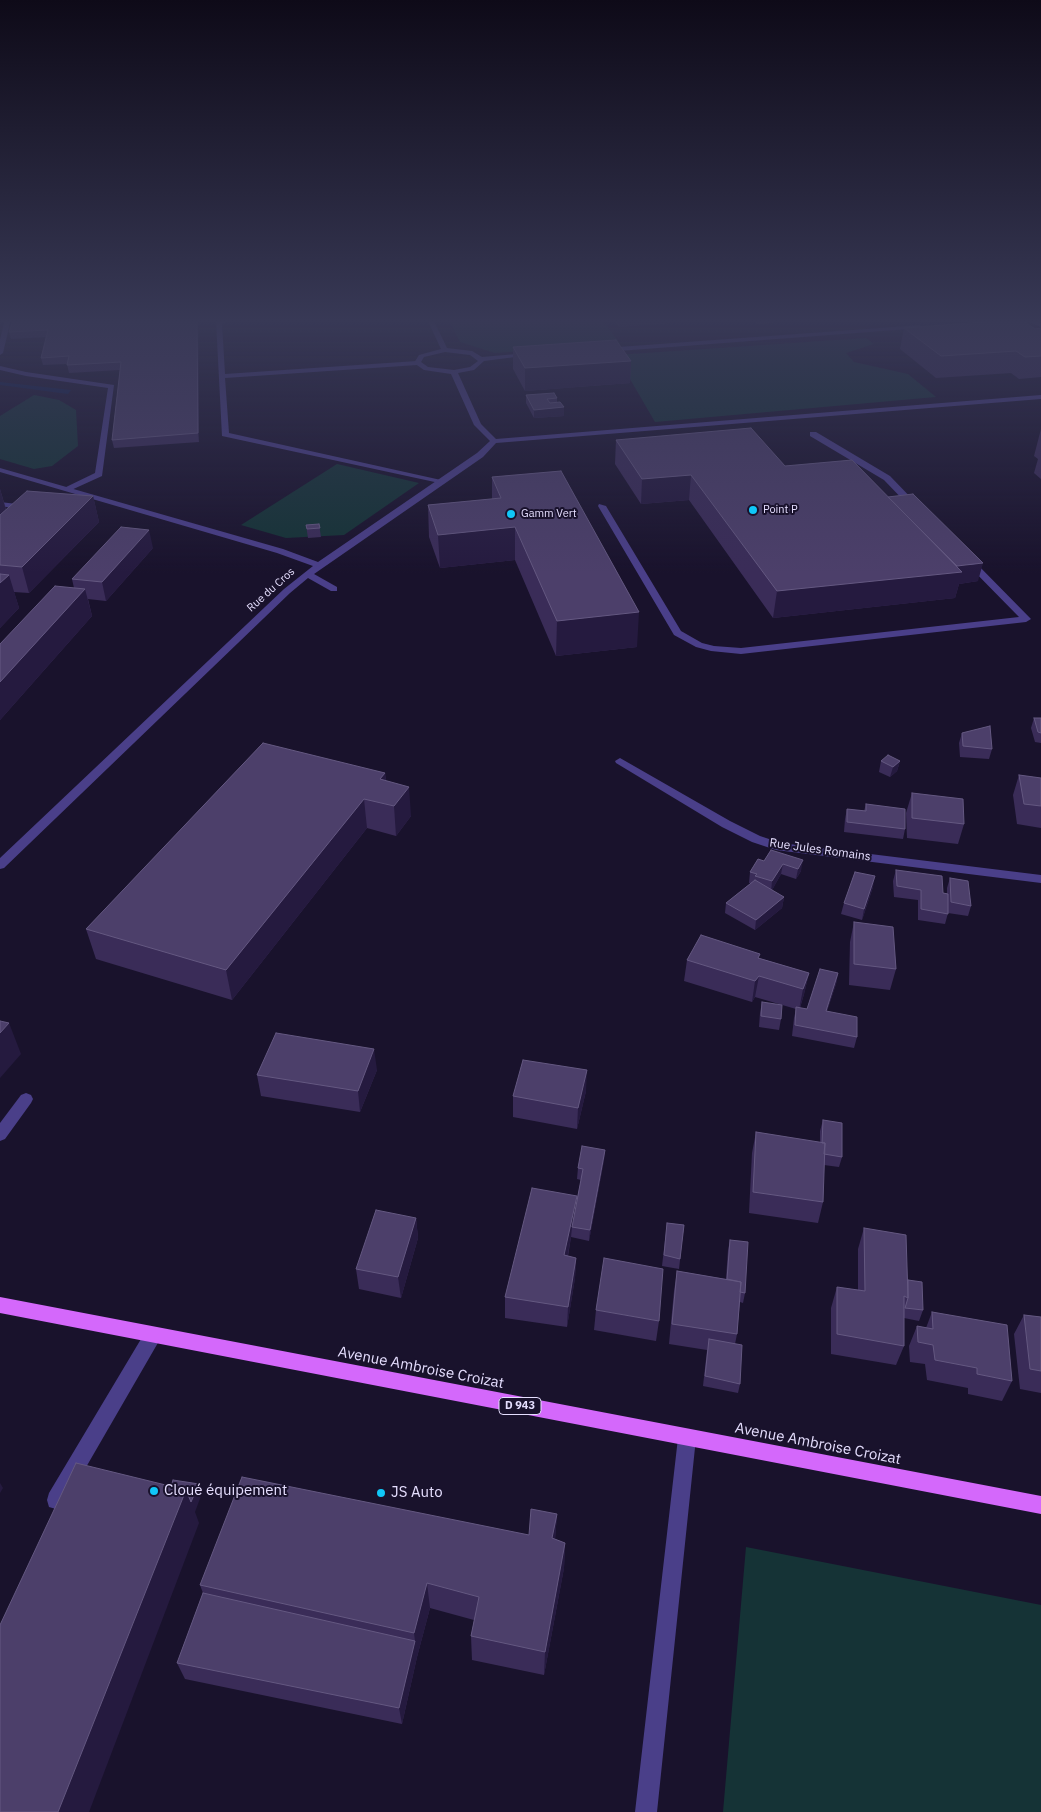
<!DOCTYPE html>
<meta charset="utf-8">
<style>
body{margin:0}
canvas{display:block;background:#19122c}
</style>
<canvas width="1041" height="1812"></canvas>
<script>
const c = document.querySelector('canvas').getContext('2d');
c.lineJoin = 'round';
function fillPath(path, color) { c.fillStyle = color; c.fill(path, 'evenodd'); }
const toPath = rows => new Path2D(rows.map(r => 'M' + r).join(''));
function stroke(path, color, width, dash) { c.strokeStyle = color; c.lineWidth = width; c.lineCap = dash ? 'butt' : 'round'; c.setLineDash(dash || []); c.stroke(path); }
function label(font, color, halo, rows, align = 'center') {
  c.font = font + ' "IBM Plex Sans",sans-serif'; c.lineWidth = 4; c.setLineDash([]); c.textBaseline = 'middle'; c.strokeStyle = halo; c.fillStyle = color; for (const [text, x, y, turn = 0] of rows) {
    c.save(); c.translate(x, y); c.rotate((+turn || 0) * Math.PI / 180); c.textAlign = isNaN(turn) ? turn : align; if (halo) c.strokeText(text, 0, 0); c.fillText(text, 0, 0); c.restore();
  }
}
fillPath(toPath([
 [448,319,602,319,620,344,495,353,460,342],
 [866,338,874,344,846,353,854,362,908,374,936,397,655,422,616,355],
 [34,395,59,400,76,410,78,446,52,466,34,469,0,459,0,416],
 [337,464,419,483,344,535,286,538,241,525],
 [746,1547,1041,1605,1041,1812,723,1812]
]), '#153336');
fillPath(toPath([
 [0,382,71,390,68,394,0,385]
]), '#0d1c4a');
fillPath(toPath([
 [5,319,11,319,3,353,0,355,0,339,5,319],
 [223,319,256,319,222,323,225,374,417,361,420,363,417,365,225,378,229,433,441,480,444,480,444,484,222,436,216,321,223,319],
 [0,366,26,372,114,385,102,476,69,491,62,489,95,473,108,388,26,376,0,370,0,366],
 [810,432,816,432,890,476,917,504,917,508,911,508,884,480,810,436,810,432],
 [0,502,25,505,29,507,0,534,0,526,19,509,0,506,0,502],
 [599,504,606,506,681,631,702,643,714,646,741,648,1019,617,966,563,966,559,969,558,972,559,1031,619,1026,622,741,654,711,651,696,647,674,635,598,506,599,504],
 [26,1093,31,1095,33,1099,31,1103,5,1139,0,1141,0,1123,21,1095,26,1093],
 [153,1327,159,1329,162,1335,159,1341,63,1507,56,1509,49,1507,47,1500,49,1493,147,1329,153,1327]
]), '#4a3f89');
fillPath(toPath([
 [427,319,433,319,447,348,472,351,482,357,528,353,531,355,484,361,474,370,458,373,481,424,496,439,1041,395,1041,399,496,443,483,457,314,574,337,587,337,591,331,591,308,578,290,593,4,868,0,869,0,858,284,589,313,566,277,553,0,472,0,468,283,549,318,562,477,453,490,441,474,425,451,374,424,370,414,363,419,355,441,349,427,319],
 [445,352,470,355,478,361,470,367,454,370,428,367,421,362,424,357,445,352],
 [1021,319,1030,319,1041,323,1041,327,1021,319],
 [920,325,922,328,605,352,602,350,605,348,920,325],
 [620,758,730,821,760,836,781,843,1041,875,1041,883,776,850,752,842,722,827,616,763,615,761,620,758],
 [687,1429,693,1432,696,1438,657,1812,635,1812,678,1438,681,1432,687,1429]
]), '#4a3f89');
fillPath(toPath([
 [0,1297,1041,1496,1041,1514,0,1313,0,1297]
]), '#d468fb');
fillPath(toPath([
 [198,319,199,442,114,448,112,440,120,370,69,373,67,364,43,365,41,358,46,337,11,339,9,332],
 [613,319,684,319,683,322,619,327],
 [752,319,775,319,774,323,757,324],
 [904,328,1041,328,1041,377,1019,379,1011,373,936,378,900,349],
 [513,347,631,361,630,383,525,391,513,369],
 [526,395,557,398,557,402,564,416,534,418,526,403],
 [1041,429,1041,479,1034,473,1038,459,1034,456],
 [616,440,785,466,888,497,978,581,959,584,955,598,773,618,689,500,641,504,615,464],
 [492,477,637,647,556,656,515,560,440,568,429,537,428,505,492,499],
 [0,489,6,509,93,496,99,522,29,593,14,592,19,608,0,628],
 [319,524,321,537,308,538,306,525],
 [153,548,106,601,88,599,92,616,0,720,0,644,74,588,72,579],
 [1034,718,1041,718,1041,743,1035,742,1031,728],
 [962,733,992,749,989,759,960,757,959,743],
 [881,761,900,761,897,771,890,777,879,772],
 [385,773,386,781,411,816,396,836,367,828,232,1000,96,959,86,929],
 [1019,775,1041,778,1041,828,1017,824,1013,795],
 [912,793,964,824,958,844,907,838,906,813],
 [866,804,905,829,903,839,844,832,845,819,847,809,864,811],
 [771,850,801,871,796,879,781,874,772,890,784,897,782,908,755,930,725,913,726,903,751,883,749,883,750,872,764,861],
 [896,870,943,893,947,893,947,888,950,878,971,906,968,916,948,913,945,924,918,920,918,900,894,897,893,881],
 [873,887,862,920,841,914,844,903],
 [854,922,896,969,890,990,849,985,850,942],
 [759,958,809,973,804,994,800,1008,807,1009,838,973,836,984,827,1011,857,1037,854,1048,792,1036,794,1018,796,1009,755,997,752,1002,684,981,687,960],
 [762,1002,781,1019,779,1030,759,1027,760,1013],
 [377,1070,360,1112,261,1096,257,1075],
 [586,1091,577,1129,513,1117,513,1096],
 [823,1120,842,1157,839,1167,824,1165,823,1202,818,1223,749,1213,752,1153,756,1132,820,1143,820,1131],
 [605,1150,604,1160,589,1241,571,1237,568,1256,576,1258,575,1278,567,1327,505,1318,505,1297,577,1196,576,1203,581,1180,577,1179,578,1168],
 [416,1218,418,1238,401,1298,359,1289,356,1269],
 [667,1223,684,1225,679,1269,662,1266],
 [864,1228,908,1280,923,1310,919,1321,904,1318,904,1346,896,1365,831,1354,831,1308,837,1287,858,1290,858,1249],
 [730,1240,745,1293,743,1303,740,1302,737,1334,735,1344,740,1384,738,1393,703,1386,707,1350,669,1344,674,1291,677,1271,726,1279,728,1250],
 [596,1310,659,1321,656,1341,594,1330],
 [932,1312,1012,1381,1002,1401,968,1394,968,1388,927,1380,925,1364,910,1362,909,1346,917,1326,926,1328],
 [1024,1315,1041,1317,1041,1393,1020,1389,1014,1334],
 [557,1514,555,1539,565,1543,564,1568,544,1675,472,1660,471,1636,474,1620,430,1608,417,1657,402,1724,185,1679,177,1663,203,1593,200,1585,529,1535]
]), '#3a2c58');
fillPath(toPath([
 [197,319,198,319,199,442,198,433],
 [619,319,684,319,683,322,619,327],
 [631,361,630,383,525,391,525,368],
 [564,407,564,416,534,418,534,410],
 [691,475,689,500,641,504,642,479],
 [0,489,7,514,0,520],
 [93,496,99,522,29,593,22,567],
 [515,527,515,560,440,568,438,535],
 [149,530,153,548,106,601,102,582],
 [983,563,978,581,959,584,955,598,773,618,777,591],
 [9,575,19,608,0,628,0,583],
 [85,589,92,616,0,720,0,682],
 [639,612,637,647,556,656,557,621],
 [900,761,897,771,890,777,893,767],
 [385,773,388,802,380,779],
 [409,787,411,816,396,836,394,806],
 [364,799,367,828,232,1000,226,970],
 [803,860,801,871,796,879,798,869],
 [783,864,781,874,771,892,772,881],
 [875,876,873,887,862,920,864,909],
 [784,897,782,908,755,930,756,920],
 [809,973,804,994,799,1010,803,989],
 [838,973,836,984,823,1022,826,1011],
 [759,976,755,997,752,1002,755,981],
 [9,1023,21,1054,0,1078,0,1033],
 [374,1049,377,1070,360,1112,358,1091],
 [587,1070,586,1091,577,1129,578,1108],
 [605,1150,604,1160,589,1241,590,1230],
 [577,1196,576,1217,572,1227,571,1237,564,1275,564,1255],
 [416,1218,418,1238,401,1298,398,1277],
 [576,1258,575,1278,567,1327,568,1307],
 [0,1483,3,1488,0,1493],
 [199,1484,202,1493,195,1512,199,1523,89,1812,58,1812,186,1490],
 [557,1514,555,1540,552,1538],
 [565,1543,564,1568,544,1675,545,1652],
 [427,1583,430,1608,417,1657,402,1724,399,1708,415,1641,414,1633]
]), '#251a3f');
const building = toPath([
 [13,319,197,319,198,433,112,440,121,362,67,365,69,356,41,358,48,330,9,332,13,319],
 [1021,319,1035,329,1041,328,1041,356,1025,357,1016,351,941,356,904,328,1021,319],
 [616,340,631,361,525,368,513,347,616,340],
 [554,393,557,398,547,399,550,403,560,402,564,407,534,410,526,395,554,393],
 [751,428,785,466,852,460,962,572,777,591,691,475,642,479,616,440,751,428],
 [561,471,639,612,557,621,515,527,438,535,428,505,501,498,492,477,561,471],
 [27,491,93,496,22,567,0,565,0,515,27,491],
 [913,494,983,563,957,566,888,497,913,494],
 [319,524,320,528,307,529,306,525,319,524],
 [121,527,149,530,102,582,72,579,121,527],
 [0,574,9,575,0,583,0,574],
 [55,586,85,589,0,682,0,644,55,586],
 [1034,718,1041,718,1041,733,1038,732,1034,718],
 [990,726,992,749,963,746,962,733,990,726],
 [263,743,385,773,380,779,409,787,394,806,364,799,226,970,86,929,263,743],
 [888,755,900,761,893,767,881,761,888,755],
 [1019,775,1041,778,1041,806,1024,804,1019,775],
 [912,793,963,799,964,824,912,818,912,793],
 [866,804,905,809,905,829,847,822,847,809,866,811,866,804],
 [771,850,803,860,798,869,783,864,772,881,755,876,757,874,750,872,758,859,764,861,771,850],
 [896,870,942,876,943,893,948,894,948,914,921,909,921,890,897,886,896,870],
 [855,872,875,876,864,909,844,903,855,872],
 [950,878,968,881,971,906,951,902,950,878],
 [755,880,784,897,756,920,726,903,755,880],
 [854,922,893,927,896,969,854,964,854,922],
 [701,935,760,954,758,958,809,973,803,989,759,976,755,981,687,960,701,935],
 [820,969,838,973,826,1011,857,1017,857,1037,795,1025,796,1007,807,1009,820,969],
 [762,1002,782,1005,781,1019,761,1016,762,1002],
 [0,1021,9,1023,0,1033,0,1021],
 [276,1033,374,1049,358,1091,257,1075,276,1033],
 [523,1060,587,1070,578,1108,513,1096,523,1060],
 [823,1120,842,1123,842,1157,824,1154,825,1143,822,1143,823,1120],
 [756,1132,825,1143,823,1202,753,1192,756,1132],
 [582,1146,605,1150,590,1230,572,1227,583,1169,578,1168,582,1146],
 [532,1188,577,1196,564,1255,576,1258,568,1307,505,1297,532,1188],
 [376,1210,416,1218,398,1277,356,1269,376,1210],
 [667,1223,684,1225,680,1259,664,1255,667,1223],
 [864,1228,906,1235,908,1298,904,1296,904,1346,837,1334,837,1287,865,1291,864,1228],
 [730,1240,748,1242,745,1293,740,1292,741,1282,727,1279,730,1240],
 [604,1258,663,1269,659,1321,596,1310,604,1258],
 [677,1271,741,1282,737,1334,672,1324,677,1271],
 [908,1280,922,1282,923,1310,905,1308,908,1298,908,1280],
 [932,1312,1007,1325,1012,1381,977,1374,977,1368,935,1360,933,1345,918,1342,917,1326,933,1329,932,1312],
 [1024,1315,1041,1317,1041,1371,1030,1369,1024,1315],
 [709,1339,742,1345,740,1384,705,1376,709,1339],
 [76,1463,186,1490,58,1812,0,1812,0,1625,76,1463],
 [242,1477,529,1535,531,1509,557,1514,552,1538,565,1543,545,1652,471,1636,479,1597,427,1583,414,1633,200,1585,242,1477],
 [173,1480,199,1484,191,1502,186,1490,171,1486,173,1480],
 [203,1593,415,1641,399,1708,177,1663,203,1593]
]);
fillPath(building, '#4c3f6a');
stroke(building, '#645881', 1);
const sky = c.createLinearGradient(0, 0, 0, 573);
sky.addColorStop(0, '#0e0a18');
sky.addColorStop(0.56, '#383956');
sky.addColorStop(1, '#38395600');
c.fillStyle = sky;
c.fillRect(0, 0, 1041, 573);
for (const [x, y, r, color] of [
 [753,510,5,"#10c7f8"],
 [511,514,5,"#10c7f8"],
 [154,1491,5,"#10c7f8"],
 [381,1493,5,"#10c7f8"]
]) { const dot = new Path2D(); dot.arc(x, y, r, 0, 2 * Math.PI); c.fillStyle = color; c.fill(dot); stroke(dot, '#19122c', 2); }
label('11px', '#e5defe', '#19122c', [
 ["Point P",763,510],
 ["Gamm Vert",521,514]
], 'left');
label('11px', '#e5defe', '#19122c', [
 ["Rue du Cros",271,590,-42]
]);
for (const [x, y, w] of [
 [520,1406,42]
]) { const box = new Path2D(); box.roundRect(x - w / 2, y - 8.5, w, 17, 4); c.fillStyle = '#19122c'; c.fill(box); stroke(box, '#e5defe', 1); }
label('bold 11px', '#e5defe', null, [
 ["D 943",520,1406]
]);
label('12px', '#e5defe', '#19122c', [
 ["Rue Jules Romains",820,850,8]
]);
label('15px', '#e5defe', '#19122c', [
 ["Avenue Ambroise Croizat",421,1368,11],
 ["Avenue Ambroise Croizat",818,1444,11]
]);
label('15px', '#e5defe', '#19122c', [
 ["Cloué équipement",164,1491],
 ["JS Auto",391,1493]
], 'left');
</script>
